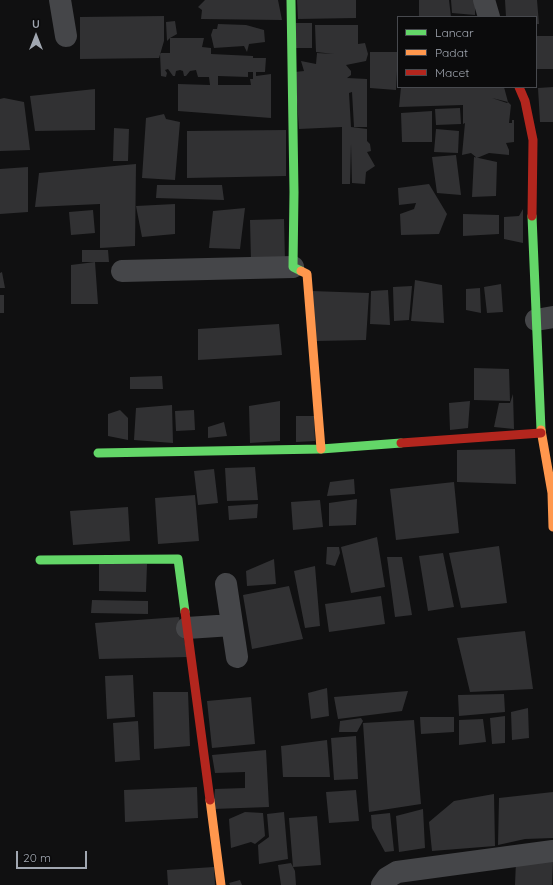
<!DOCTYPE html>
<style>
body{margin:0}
#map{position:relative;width:553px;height:885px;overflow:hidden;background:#101011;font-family:Quicksand,sans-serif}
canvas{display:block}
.legend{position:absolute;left:397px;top:16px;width:140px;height:72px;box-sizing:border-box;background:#0b0b0c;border:1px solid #47494e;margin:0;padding:5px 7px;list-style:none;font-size:12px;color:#a1a7b1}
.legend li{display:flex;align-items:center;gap:8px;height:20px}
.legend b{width:20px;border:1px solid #47494e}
.north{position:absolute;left:16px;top:16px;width:40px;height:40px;-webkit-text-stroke:3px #0b0b0c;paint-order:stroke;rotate:0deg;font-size:11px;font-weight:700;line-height:16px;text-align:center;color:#a1a7b1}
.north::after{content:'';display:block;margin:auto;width:14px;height:18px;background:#a1a7b1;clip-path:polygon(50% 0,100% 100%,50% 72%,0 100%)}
.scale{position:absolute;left:16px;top:851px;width:71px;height:18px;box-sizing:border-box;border:2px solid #a1a7b1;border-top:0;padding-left:5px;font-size:12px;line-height:14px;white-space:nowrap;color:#a1a7b1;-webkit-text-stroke:3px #0b0b0c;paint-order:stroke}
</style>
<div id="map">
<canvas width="553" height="885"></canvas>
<ul class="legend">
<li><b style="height:5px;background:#63d668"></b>Lancar</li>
<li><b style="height:5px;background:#ff974d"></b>Padat</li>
<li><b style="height:5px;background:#b3261e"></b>Macet</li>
</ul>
<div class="north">U</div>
<div class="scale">20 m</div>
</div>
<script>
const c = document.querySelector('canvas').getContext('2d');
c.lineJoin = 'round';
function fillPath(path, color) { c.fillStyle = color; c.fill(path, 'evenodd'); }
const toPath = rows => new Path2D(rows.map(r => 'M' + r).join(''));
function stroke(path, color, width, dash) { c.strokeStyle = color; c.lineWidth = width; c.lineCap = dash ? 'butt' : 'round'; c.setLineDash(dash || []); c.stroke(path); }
fillPath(toPath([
 [205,0,278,0,282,20,201,19,202,10,198,7],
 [297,0,356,0,356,18,298,19],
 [419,0,449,0,451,17,419,17],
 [451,0,475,0,475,15,452,13],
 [505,0,537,0,539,24,536,24,536,17,506,17],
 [164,16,164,41,159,58,80,59,80,17],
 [175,21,177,34,170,38,204,38,202,47,211,48,211,54,253,56,253,58,266,58,265,72,256,72,256,76,271,74,271,118,178,111,178,84,210,85,209,77,198,77,196,70,190,71,186,76,184,76,183,71,180,70,176,71,175,76,173,76,168,69,165,70,167,73,166,77,161,76,160,53,170,53,170,38,167,41,166,22],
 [248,72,253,72,253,79,250,79,251,85,218,85,218,76,248,77],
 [296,23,312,23,312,48,296,48],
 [218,24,246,25,264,30,265,42,249,44,247,52,244,46,214,48,211,35,213,29,217,29],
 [315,25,358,25,358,44,365,43,368,54,366,61,346,65,351,71,351,75,347,78,367,79,367,127,354,127,352,92,349,93,351,127,367,129,367,141,370,144,371,151,367,152,375,166,366,172,365,184,352,183,351,144,350,184,342,184,342,127,299,129,295,72,304,71,301,61,316,64,317,53,334,54,316,52],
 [536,36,553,36,553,69,536,69],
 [370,52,398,52,396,90,370,88],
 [401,87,504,87,508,102,511,105,509,123,512,123,512,120,514,120,514,142,506,143,509,150,509,155,489,153,477,158,471,153,462,155,465,123,463,124,463,105,399,107],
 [492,98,508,102,507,103],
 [553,87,553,122,540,122,538,88],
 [95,89,95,130,35,131,30,96],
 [4,98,24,102,30,150,0,151,0,99],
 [460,108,461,124,436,125,435,109],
 [432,111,432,142,402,142,401,113],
 [164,114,166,119,180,122,175,180,142,178,146,118],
 [114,128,129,129,128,161,113,161],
 [436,129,459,131,458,153,434,152],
 [286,130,286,176,187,178,187,131],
 [456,155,461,195,437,193,432,157],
 [474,157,497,162,496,196,472,197],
 [136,164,135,246,100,248,100,204,35,207,39,173],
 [28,167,28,212,0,214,0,169],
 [429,184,447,214,439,234,401,235,400,214,414,209,416,203,399,205,398,188],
 [157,185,222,185,224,200,156,198],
 [175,204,175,234,142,237,136,206],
 [245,208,240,249,209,248,213,211],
 [523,209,523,243,504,239,504,217,519,216],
 [93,210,95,233,71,235,69,212],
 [463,214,499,215,499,234,463,236],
 [284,219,285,261,251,261,250,220],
 [82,250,108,250,109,262,82,262],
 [95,262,98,304,71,304,71,265],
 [2,272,5,288,0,288,0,273],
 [415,280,442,285,444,323,411,321],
 [501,284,503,312,487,313,484,287],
 [412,286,409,320,394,321,393,287],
 [480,288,481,313,466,310,466,289],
 [388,290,390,325,370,324,371,291],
 [311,291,369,293,366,340,316,341],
 [0,295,4,295,4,313,0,313],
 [279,324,282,355,198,360,198,329],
 [474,368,509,369,510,401,474,400],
 [162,376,163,389,130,389,130,377],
 [513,394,514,429,494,427,499,403,510,403],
 [280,401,280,441,250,443,249,406],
 [470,401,468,428,450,430,449,403],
 [172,405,173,443,134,440,136,408],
 [120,410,128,418,128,440,108,436,108,414],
 [194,410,195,430,176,431,175,411],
 [296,416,314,416,315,441,296,442],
 [224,422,227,436,208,438,208,427],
 [515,449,516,484,457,482,457,450],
 [255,467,258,500,227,501,225,468],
 [214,469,218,503,198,505,194,471],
 [354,479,355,494,327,496,330,482],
 [454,482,459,533,396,540,390,489],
 [195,495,199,541,158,544,155,498],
 [357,499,356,525,329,526,329,503],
 [320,500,323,527,293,530,291,502],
 [258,504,257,518,229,520,228,506],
 [128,507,130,541,73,545,70,511],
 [377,537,385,587,351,593,341,547],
 [499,546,507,603,461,608,449,553],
 [327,547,339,547,340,553,335,566,326,564],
 [443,553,454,607,428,611,419,556],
 [387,557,402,557,412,615,395,617],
 [274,559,276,584,247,586,246,571],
 [99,563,147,564,146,592,99,591],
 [315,566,320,626,305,628,294,571],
 [289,586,303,639,252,649,243,595],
 [381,596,385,624,329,632,325,604],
 [92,600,148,601,148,614,91,613],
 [179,617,188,657,99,659,95,623],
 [525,631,533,689,470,692,457,638],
 [133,675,135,717,107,719,105,676],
 [327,688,329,716,311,719,308,693],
 [408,691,402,711,338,719,334,697],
 [153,692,188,692,190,746,154,749],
 [504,694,505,712,459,716,458,695],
 [251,697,255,744,212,748,207,701],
 [528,708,529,738,512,740,511,712],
 [505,716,505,743,492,744,490,718],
 [420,717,454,717,454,732,421,734],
 [361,718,363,721,357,732,339,732,340,721],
 [483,719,486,742,459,745,459,720],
 [414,720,421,804,369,812,363,723],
 [138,721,140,760,115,762,113,723],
 [356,736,358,779,334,780,331,738],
 [327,740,330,777,283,777,281,746],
 [266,750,269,807,213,809,215,789,245,788,245,772,215,773,212,755],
 [197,787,198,818,125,822,124,790],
 [356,790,359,821,329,823,326,792],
 [553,792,553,838,525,839,498,845,499,798],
 [494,794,495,846,432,851,429,822,454,801],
 [423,809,425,848,399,852,396,816],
 [245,812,263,813,265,836,255,844,251,842,231,848,229,819],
 [284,812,288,859,259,864,258,845,269,837,267,814],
 [390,813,394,851,385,852,372,828,371,815],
 [317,816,321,865,293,867,289,818],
 [516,861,553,861,552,885,515,885],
 [291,863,295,871,296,885,281,885,278,865],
 [214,867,215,885,168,885,167,870],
 [240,880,242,885,230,885,229,883]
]), '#313133');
stroke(toPath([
 [60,0,66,36],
 [484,0,489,17],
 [122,271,293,267],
 [536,320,553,317],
 [226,584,237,657],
 [187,628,232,625],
 [382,885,387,878,397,872,553,851]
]), '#454649', 22);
stroke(toPath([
 [291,0,294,192,293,267,301,271],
 [532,216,541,430],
 [98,453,321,449,401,443],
 [40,560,178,559,185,612]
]), '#63d668', 9);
stroke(toPath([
 [301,271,307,274,321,449],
 [541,430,552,493,553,527],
 [210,800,221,885]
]), '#ff974d', 9);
stroke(toPath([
 [519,87,525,101,533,140,532,216],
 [401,443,541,433],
 [185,612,210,800]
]), '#b3261e', 9);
</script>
